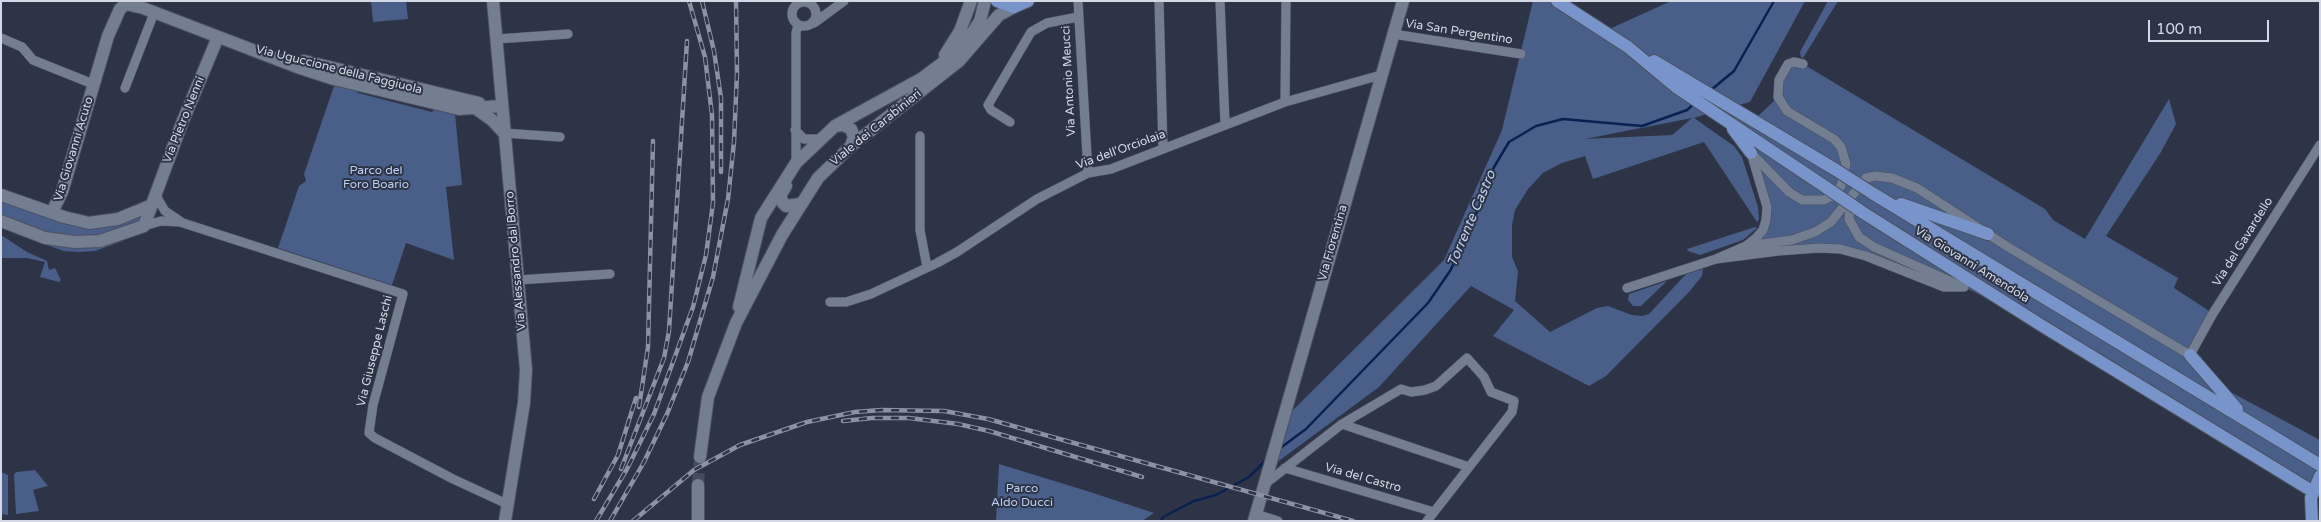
<!DOCTYPE html>
<style>
body{margin:0}
#map{position:relative;width:2321px;height:522px;overflow:hidden;background:#2c3445;font-family:"Varela Round",sans-serif}
canvas{display:block}
.frame{position:absolute;inset:0;border:2px solid #d4dae5;pointer-events:none}
.scale{position:absolute;left:2148px;top:20px;width:121px;height:22px;box-sizing:border-box;border:2px solid #d4dae5;border-top:0;padding-left:6px;font-size:15px;line-height:18px;white-space:nowrap;color:#d4dae5;-webkit-text-stroke:4px #2c3445;paint-order:stroke}
</style>
<div id="map">
<canvas width="2321" height="522"></canvas>
<div class="frame"></div>
<div class="scale">100 m</div>
</div>
<script>
const c = document.querySelector('canvas').getContext('2d');
c.lineJoin = 'round';
function fillPath(path, color) { c.fillStyle = color; c.fill(path, 'evenodd'); }
const toPath = rows => new Path2D(rows.map(r => 'M' + r).join(''));
function stroke(path, color, width, dash) { c.strokeStyle = color; c.lineWidth = width; c.lineCap = dash ? 'butt' : 'round'; c.setLineDash(dash || []); c.stroke(path); }
function label(font, color, halo, rows, align = 'center') {
  c.font = font + ' "Varela Round",sans-serif'; c.lineWidth = 4; c.setLineDash([]); c.textBaseline = 'middle'; c.strokeStyle = halo; c.fillStyle = color; for (const [text, x, y, turn = 0] of rows) {
    c.save(); c.translate(x, y); c.rotate((+turn || 0) * Math.PI / 180); c.textAlign = isNaN(turn) ? turn : align; if (halo) c.strokeText(text, 0, 0); c.fillText(text, 0, 0); c.restore();
  }
}
fillPath(toPath([
 [371,1,406,1,408,19,373,22],
 [1533,1,1557,1,1605,31,1671,1,1805,1,1750,102,1732,107,1754,120,1778,97,1788,64,1803,64,2045,209,2053,220,2085,239,2169,99,2176,124,2161,152,2106,236,2178,278,2174,288,2217,316,2196,351,2225,389,2320,440,2320,476,2312,491,2044,327,1964,287,1840,249,1716,259,1746,246,1766,220,1751,153,1713,112,1694,118,1734,146,1742,157,1758,207,1759,219,1757,222,1704,142,1593,179,1585,156,1562,163,1543,173,1528,189,1515,210,1512,225,1512,257,1518,271,1515,301,1550,332,1597,308,1608,306,1632,315,1642,316,1649,314,1686,274,1703,269,1702,276,1689,292,1606,376,1589,386,1493,336,1514,310,1471,286,1379,387,1276,463,1291,412,1444,260,1502,130],
 [1692,118,1672,135,1584,139,1585,139],
 [1828,1,1838,1,1803,58,1801,57,1800,52],
 [335,83,355,89,358,93,432,112,435,109,455,114,462,185,446,187,454,260,406,243,392,285,278,248,299,186,306,181,304,174],
 [1,198,79,224,144,208,138,225,120,231,123,241,95,251,78,252,64,251,38,242,1,216],
 [1755,227,1757,228,1743,240,1700,255,1688,251,1687,249],
 [1,235,27,252,47,261,49,270,55,268,61,280,59,282,40,277,45,262,27,258,1,258],
 [1667,281,1641,306,1633,306,1628,300,1629,294],
 [999,464,1087,491,1154,513,1142,521,996,521],
 [35,470,48,486,33,490,39,511,16,514,14,474,17,472],
 [1,472,8,475,8,515,1,514]
]), '#495e89');
stroke(toPath([
 [1711,90,1734,71,1774,1],
 [1279,449,1306,429,1428,303,1450,271,1466,240,1494,167,1509,142,1536,126,1563,119,1642,126,1687,110,1695,103],
 [1161,521,1163,517,1194,501,1216,495,1249,477,1267,459]
]), '#0b2052', 2.5);
stroke(toPath([
 [698,485,700,457]
]), '#454d5d', 12, [12, 6]);
const street = toPath([
 [1078,1,1088,173],
 [1159,1,1163,149],
 [1220,1,1225,123],
 '792 14a12 12 0 1 1 24 0a12 12 0 1 1-24 0Z',
 [814,23,844,1],
 [1393,34,1521,54],
 [1,38,22,47,33,60,93,84],
 [497,39,568,34],
 [125,88,154,13],
 [1285,102,1286,1],
 [1010,122,991,110,988,105,1031,32,1047,23,1078,17],
 [795,130,804,139,820,139],
 [504,133,560,137],
 [920,136,920,230,927,267],
 [1751,153,1789,192,1802,200,1824,200,1834,195,1841,186,1846,164,1841,147,1834,139,1787,111,1778,97,1779,80,1788,64,1794,62,1803,64],
 [796,163,796,33,798,25],
 [155,194,165,211,180,221],
 [1851,199,1849,219,1859,237,1874,247,1959,285],
 [144,226,161,221,180,222,403,294,373,405,369,433,375,438,453,479,507,504],
 [1746,246,1792,240,1815,232,1831,222,1866,178,1875,176,1892,178,1917,188,2008,247,2190,355,2212,315,2320,145],
 [1716,259,1778,251,1819,248,1840,249,1866,256,1944,287,1964,287],
 [518,280,610,274],
 [1627,288,1716,259,1746,246,1756,238,1763,230,1766,220,1767,207,1752,156],
 [830,302,846,302,871,294,937,263,957,252,1037,199,1088,173,1111,169,1285,102,1381,75],
 [1342,424,1469,467],
 [1285,468,1434,512],
 [1265,484,1342,424,1401,389,1411,392,1425,390,1436,386,1467,358,1484,377,1491,392,1514,401,1512,412,1427,521],
 [1256,514,1278,521]
]);
const secondary = toPath([
 [493,1,526,370,524,403,505,521],
 [945,55,960,31,971,1],
 [304,61,479,103],
 [478,110,492,120,504,133],
 [835,126,843,125,851,129,854,137,851,146],
 [786,186,780,196,783,203,786,206,800,204],
 [1,195,64,217,89,223,118,219,152,205],
 [52,212,62,192,108,36,120,9,126,4,143,8,297,67,334,79,459,109,501,106],
 [1,221,45,238,75,242,100,241,144,226,182,123,218,37],
 [739,307,761,218,796,163,835,126,921,79,945,61,973,32,980,21,985,1],
 [700,457,708,397,736,323,782,235,818,178,851,146,959,61,999,15,1014,7],
 [698,521,698,485],
 [1254,521,1403,1]
]);
const primary = toPath([
 [997,1,1014,7,1028,1],
 [1557,1,1628,47,1676,87,1827,188],
 [1654,61,1836,170],
 [1733,129,1751,153],
 [1872,193,2320,465],
 [1901,204,1988,234],
 [1862,212,2044,327,2312,491],
 [2190,355,2237,409],
 [2312,521,2311,498,2320,476]
]);
stroke(street, '#4a515f', 10);
stroke(secondary, '#4a515f', 14);
stroke(primary, '#4a515f', 14);
stroke(street, '#747e91', 9);
stroke(secondary, '#747e91', 12);
stroke(primary, '#7994ca', 12);
const rail = toPath([
 [702,1,714,51,721,98,721,172],
 [639,407,648,347,653,141],
 [843,421,872,418,909,418,958,424,989,431,1142,477],
 [621,469,664,358,669,331,687,41],
 [594,499,618,455,636,398],
 [596,521,627,469,654,414,693,307,706,255,713,203,712,115,705,57,689,1],
 [610,521,644,462,667,414,688,362,713,277,728,199,734,142,737,73,736,1],
 [633,521,694,470,740,445,807,422,855,412,881,410,944,411,988,419,1353,521]
]);
stroke(rail, '#8c92a0', 4.5);
stroke(rail, '#2c3445', 2.5, [8]);
const primaryBridge = toPath([
 [1836,170,1872,193],
 [1827,188,1862,212]
]);
stroke(primaryBridge, '#4a515f', 14, []);
stroke(primaryBridge, '#7994ca', 12);
label('12px', '#d4dae5', '#2c3445', [
 ["Via San Pergentino",1459,32,9],
 ["Via Uguccione della Faggiuola",339,70,14],
 ["Via Antonio Meucci",1069,81,-93],
 ["Via Pietro Nenni",184,120,-68],
 ["Viale dei Carabinieri",876,128,-39],
 ["Via Giovanni Acuto",74,149,-73],
 ["Via dell'Orciolaia",1121,150,-20],
 ["Via del Gavardello",2243,242,-58],
 ["Via Fiorentina",1333,243,-74],
 ["Via Alessandro dal Borro",516,261,-95],
 ["Via Giovanni Amendola",1972,265,32],
 ["Via Giuseppe Laschi",375,351,-76],
 ["Via del Castro",1363,478,16]
]);
label('12px', '#becff1', '#2c3445', [
 ["Parco del",376,171],
 ["Foro Boario",376,185],
 ["Parco",1022,489],
 ["Aldo Ducci",1022,503]
]);
label('italic 14px', '#bdceef', '#2c3445', [
 ["Torrente Castro",1472,219,-67]
]);
</script>
